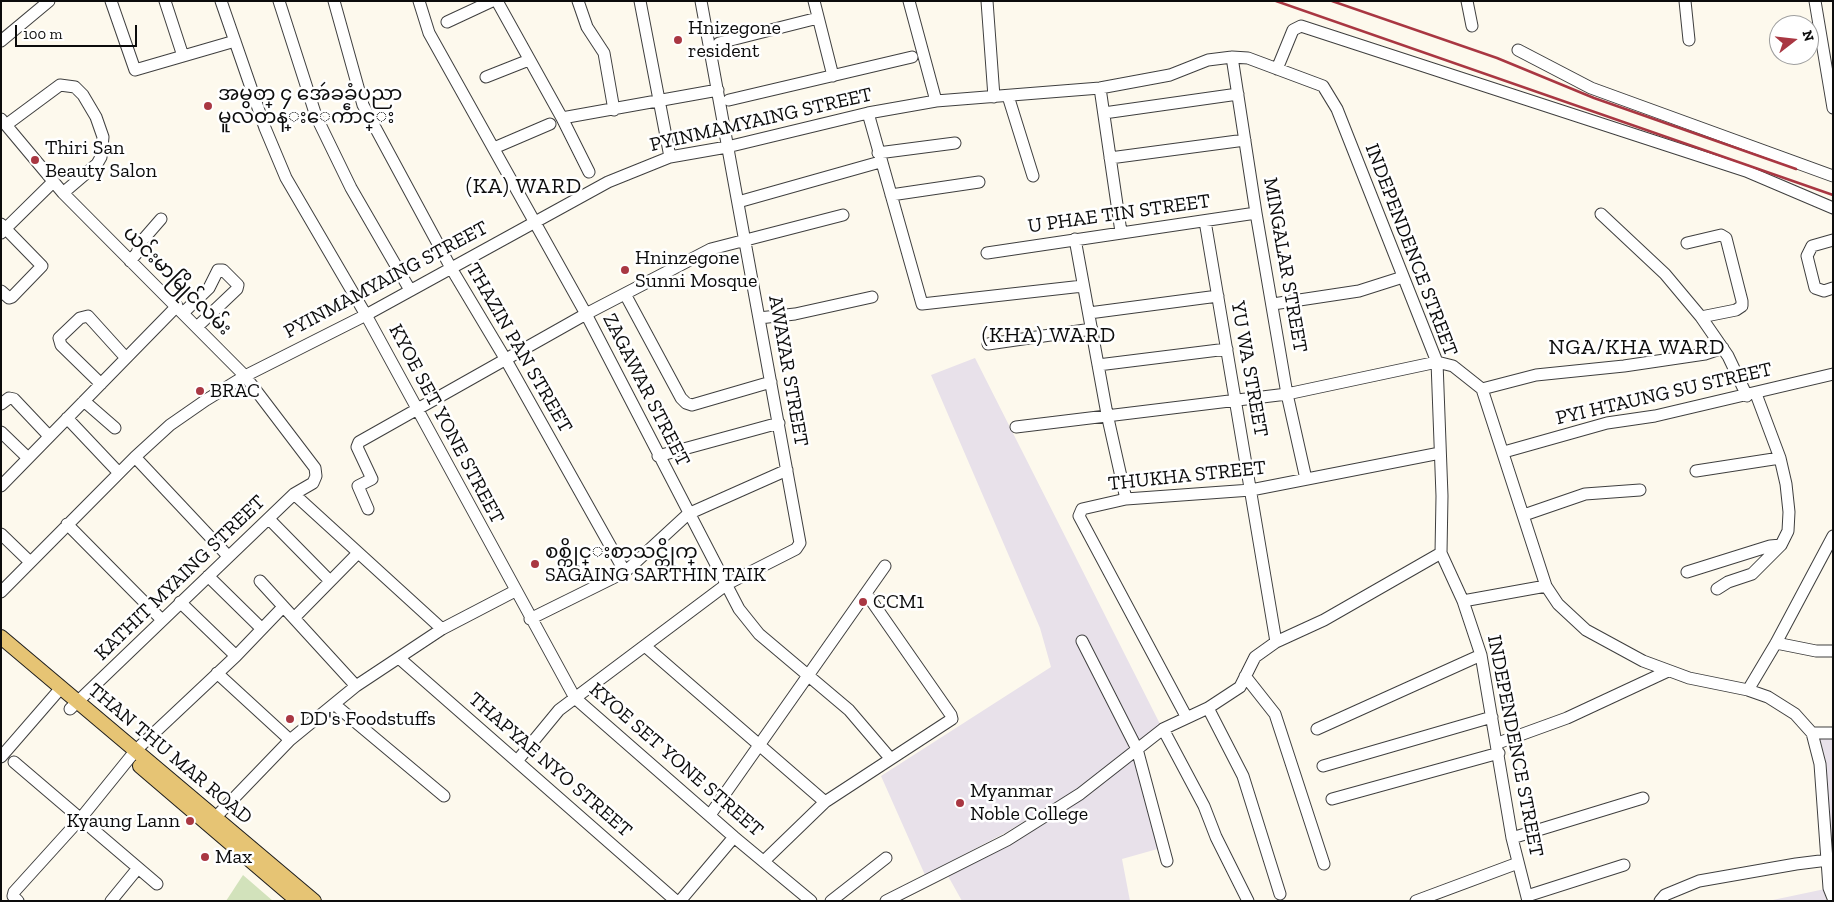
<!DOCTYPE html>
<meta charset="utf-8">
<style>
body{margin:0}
#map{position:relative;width:1834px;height:902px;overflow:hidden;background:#fdf9ed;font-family:"Zilla Slab",serif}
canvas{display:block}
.frame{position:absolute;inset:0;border:2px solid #0c0c0c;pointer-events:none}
.north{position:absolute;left:1769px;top:15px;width:50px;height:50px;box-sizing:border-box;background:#fff;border:1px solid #9e9e9e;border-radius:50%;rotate:74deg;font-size:14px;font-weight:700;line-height:20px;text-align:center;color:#0c0c0c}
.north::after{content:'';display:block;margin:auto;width:18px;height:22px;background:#a93742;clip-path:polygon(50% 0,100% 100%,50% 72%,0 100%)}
.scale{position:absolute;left:15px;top:25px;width:122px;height:22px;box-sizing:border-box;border:2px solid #0c0c0c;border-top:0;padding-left:6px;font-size:15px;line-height:18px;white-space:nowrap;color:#0c0c0c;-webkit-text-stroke:4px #fff;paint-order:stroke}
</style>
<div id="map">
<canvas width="1834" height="902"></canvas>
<div class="frame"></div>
<div class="north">N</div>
<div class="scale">100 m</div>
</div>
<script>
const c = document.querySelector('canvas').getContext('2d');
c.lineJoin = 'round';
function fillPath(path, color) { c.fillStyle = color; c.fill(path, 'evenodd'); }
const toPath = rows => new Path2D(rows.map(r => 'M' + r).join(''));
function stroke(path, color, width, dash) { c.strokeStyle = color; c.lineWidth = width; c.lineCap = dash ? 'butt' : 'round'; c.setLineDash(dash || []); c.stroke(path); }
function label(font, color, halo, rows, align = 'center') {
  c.font = font + ' "Zilla Slab","Noto Sans Myanmar",serif'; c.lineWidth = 5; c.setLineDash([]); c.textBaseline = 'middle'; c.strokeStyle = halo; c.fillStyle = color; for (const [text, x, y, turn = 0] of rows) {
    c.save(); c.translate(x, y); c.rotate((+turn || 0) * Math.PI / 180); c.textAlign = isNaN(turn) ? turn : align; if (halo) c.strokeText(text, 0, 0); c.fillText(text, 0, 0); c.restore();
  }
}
fillPath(toPath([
 [975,358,1160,724,1077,789,1005,833,925,875,881,776,1051,667,1040,628,931,375],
 [1820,739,1833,739,1833,865,1826,762],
 [1136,757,1161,848,1122,859,1130,901,962,901,948,876,1081,799],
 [1825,889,1827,901,1768,901]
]), '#e8e1ea');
fillPath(toPath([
 [243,875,273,901,226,901]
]), '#d2e2bb');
const minor = toPath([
 [111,1,135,70,235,41],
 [165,1,183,56],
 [221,1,265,128,286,178,366,315,575,698,734,837,811,901],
 [279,1,316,116,351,188,410,290],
 [334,1,363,105,451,268,506,360,625,572],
 [419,1,429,33,586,314,739,609,759,634,849,710,890,758],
 [497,1,562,118,718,90],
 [578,1,587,27,604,53,614,110],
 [640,1,670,157],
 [814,1,833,76],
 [909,1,936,101],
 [987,1,994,97],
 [1467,1,1472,26],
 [1685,1,1689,40],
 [1815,1,1833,108],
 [447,22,492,1],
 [1,41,49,1],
 [719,43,818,18],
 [1518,50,1591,88,1833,176],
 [1232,57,1256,213,1287,394,1306,479],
 [1277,69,1293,30,1301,26,1746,171,1833,208],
 [486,77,529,60],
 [1100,88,1121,232],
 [1008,96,1033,176],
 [729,100,912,57],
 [868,113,922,304,1083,286],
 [1104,113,1238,94],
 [562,118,589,172],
 [1,119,63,193,245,376,315,468,316,476,313,483,294,494,70,709],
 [6,125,60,85,75,87,83,95,96,117,103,137,101,157,97,164,63,193],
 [494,148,550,124],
 [878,153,955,143],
 [1110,158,1245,140],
 [891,195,979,182],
 [738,202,880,162],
 [1601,214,1665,274,1701,317,1728,356,1747,396],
 [1205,221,1276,642],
 [1,224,42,266,12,297,9,298,1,291],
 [1,233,53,182],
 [1075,239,1107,414,1126,499],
 [1833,240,1812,246,1807,256,1815,288,1824,291,1833,288],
 [1687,243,1721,235,1726,238,1742,301,1742,306,1736,310,1701,317],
 [987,253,1256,213],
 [130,261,137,253,141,242,161,219],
 [625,294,681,398,686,403,692,405,771,382],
 [1273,304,1359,291,1403,277],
 [184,312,209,288,218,270,223,270,238,285,237,289,198,326],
 [1089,313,1218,296],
 [759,318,795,314,872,297],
 [988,344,1092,329],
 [1098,365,1227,349],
 [101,384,61,345,59,338,80,318,88,316,126,358],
 [1482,389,1536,375,1624,366,1705,354,1723,348],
 [84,401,115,428],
 [1,404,9,398,14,399,49,436],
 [67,418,119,473],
 [1016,427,1287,394,1437,362,1453,366,1482,389,1546,586,1558,604,1586,630,1643,661,1689,678,1748,690,1768,697,1795,714,1812,733,1820,764,1829,888,1833,898],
 [1,432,28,458],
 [1504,452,1607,423,1655,416,1833,374],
 [658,456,779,423],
 [135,457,228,556],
 [1696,471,1780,458],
 [1,486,177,306],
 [294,494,442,629],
 [368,509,358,486,372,479,357,447,359,442,586,314,711,249,843,215],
 [1524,515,1585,494,1640,490],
 [269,519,330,581],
 [67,524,161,619],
 [1,534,29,561],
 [1687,572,1770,546,1781,545],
 [208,576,262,629],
 [260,581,356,686],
 [1717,589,1728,582,1752,574,1781,545,1788,531,1789,512,1786,484,1780,458,1756,394],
 [1,592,135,457,170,425,206,400,245,376,366,315,608,182,670,157,727,147,868,113,936,101,1100,88,1170,75,1208,60,1232,57,1248,58,1323,86,1337,109,1437,362,1442,496,1441,553,1463,601,1481,655,1512,838,1528,901],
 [1463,601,1546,586],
 [180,602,236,656],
 [294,618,358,553],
 [530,619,625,572,688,514,787,470],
 [1082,641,1137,749,1167,861],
 [1776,643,1816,651,1833,651],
 [645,646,825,802],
 [399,658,676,901],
 [217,673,290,740],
 [1245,676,1275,714,1324,864],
 [1748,690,1776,643,1833,536],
 [334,704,444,796],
 [1208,708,1243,776,1280,894],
 [1187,718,1079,516,1082,509,1126,499,1251,490,1440,453],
 [1163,729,1204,806,1216,837,1248,901],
 [1317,729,1481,655],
 [1812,733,1833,733],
 [1498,743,1567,718,1668,671],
 [1,757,60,689],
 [517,761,559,710,727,584,796,549,800,543,701,1],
 [14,762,157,884],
 [1323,766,1492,717],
 [1332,799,1499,753],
 [710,815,885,566],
 [210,823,290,740,356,686,442,629,515,591],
 [1512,838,1643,798],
 [764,861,825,802,952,719,951,715,866,593],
 [1527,896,1624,865],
 [18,901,13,896,14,892,81,818,136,750,236,656,283,607],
 [111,901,138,868],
 [680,901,734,837],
 [831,901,886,858],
 [886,901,1007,840,1080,794,1163,729,1208,708,1240,687,1255,657,1276,642,1324,620,1441,553],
 [1416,901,1518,863],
 [1660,901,1665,895,1699,881,1796,864,1828,860]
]);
const major = toPath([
 [1,637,314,901],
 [140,766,298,901]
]);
stroke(minor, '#3f3f3f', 13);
stroke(major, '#1d1d1d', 16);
stroke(minor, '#fff', 11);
stroke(major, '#e6c474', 14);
stroke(toPath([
 [1276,1,1833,195],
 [1332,1,1497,58,1594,98,1796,169]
]), '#a93742', 2.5);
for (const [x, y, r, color] of [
 [678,40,5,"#a93742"],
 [208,106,5,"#a93742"],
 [35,160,5,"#a93742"],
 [625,270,5,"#a93742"],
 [200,391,5,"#a93742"],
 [535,564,5,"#a93742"],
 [863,602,5,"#a93742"],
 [290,719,5,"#a93742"],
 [960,803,5,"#a93742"],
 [190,821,5,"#a93742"],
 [205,857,5,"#a93742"]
]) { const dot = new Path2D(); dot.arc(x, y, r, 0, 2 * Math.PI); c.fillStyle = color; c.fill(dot); stroke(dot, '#fff', 2); }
label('20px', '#0c0c0c', '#fff', [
 ["Hnizegone",688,28],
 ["resident",688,51],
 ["အမွတ္ ၄ အေဴခခံပညာ",218,94],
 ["မူလတန္းေကဵာင္း",218,117],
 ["Thiri San",45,148],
 ["Beauty Salon",45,171],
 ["Hninzegone",635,258],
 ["Sunni Mosque",635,281],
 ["BRAC",210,391],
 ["စစ္ကိုင္းစာသင္တိုက္",545,552],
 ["SAGAING SARTHIN TAIK",545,575],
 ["CCM1",873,602],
 ["DD's Foodstuffs",300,719],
 ["Myanmar",970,791],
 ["Noble College",970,814],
 ["Kyaung Lann",180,821,"right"],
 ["Max",215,857]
], 'left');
label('20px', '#0c0c0c', '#fff', [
 ["PYINMAMYAING STREET",761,120,-13],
 ["U PHAE TIN STREET",1119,214,-8],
 ["INDEPENDENCE STREET",1411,250,69],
 ["MINGALAR STREET",1285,265,80],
 ["PYINMAMYAING STREET",386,280,-28],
 ["ယင်းမာမြိုင်လမ်း",177,281,45],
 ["THAZIN PAN STREET",519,348,60],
 ["YU WA STREET",1249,369,80],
 ["AWAYAR STREET",788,371,80],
 ["ZAGAWAR STREET",646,390,63],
 ["PYI HTAUNG SU STREET",1664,394,-13],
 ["KYOE SET YONE STREET",446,424,62],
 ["THUKHA STREET",1187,476,-6],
 ["KATHIT MYAING STREET",180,578,-44],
 ["INDEPENDENCE STREET",1515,746,79],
 ["THAN THU MAR ROAD",170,754,40],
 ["KYOE SET YONE STREET",676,760,41],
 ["THAPYAE NYO STREET",550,765,41]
]);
c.letterSpacing = '1px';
label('22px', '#0c0c0c', '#fff', [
 ["(KA) WARD",524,187],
 ["(KHA) WARD",1049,336],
 ["NGA/KHA WARD",1637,348]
]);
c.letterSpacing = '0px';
</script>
